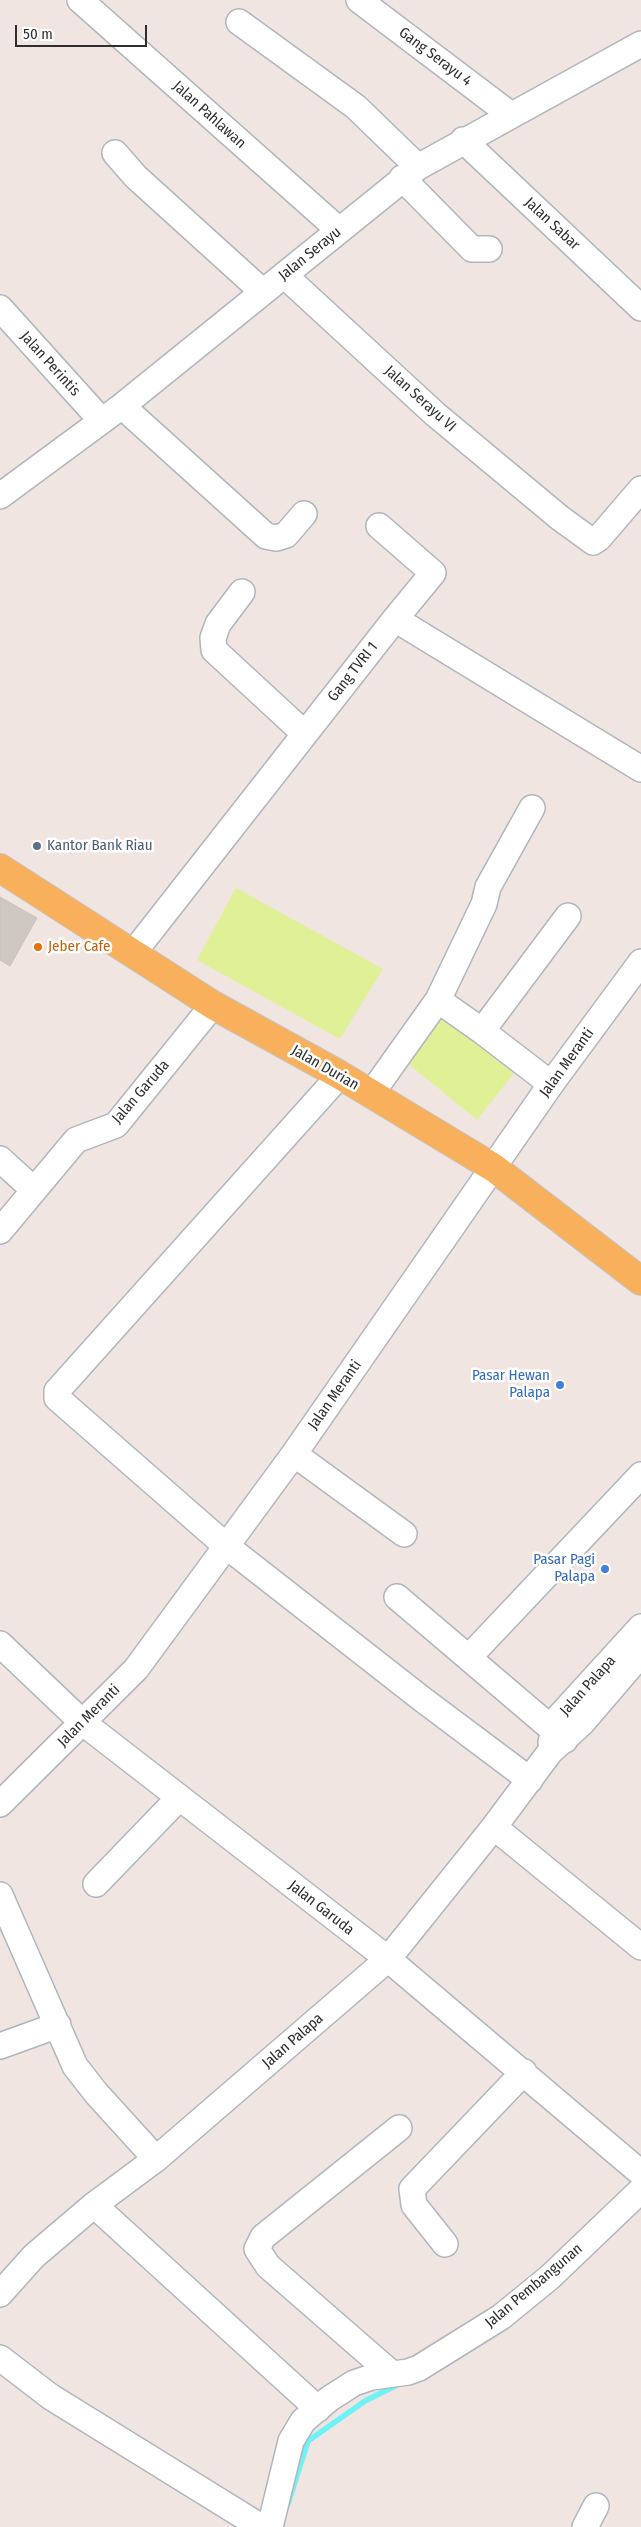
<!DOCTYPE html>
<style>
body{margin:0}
#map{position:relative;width:641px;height:2527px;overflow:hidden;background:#f0e5e0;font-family:"Fira Sans Condensed",sans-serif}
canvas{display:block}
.scale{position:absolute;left:15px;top:25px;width:132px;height:22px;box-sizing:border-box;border:2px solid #2e2e2e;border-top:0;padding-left:6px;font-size:15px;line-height:18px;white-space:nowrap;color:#2e2e2e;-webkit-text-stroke:4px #fff;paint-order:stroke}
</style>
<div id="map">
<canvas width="641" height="2527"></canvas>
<div class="scale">50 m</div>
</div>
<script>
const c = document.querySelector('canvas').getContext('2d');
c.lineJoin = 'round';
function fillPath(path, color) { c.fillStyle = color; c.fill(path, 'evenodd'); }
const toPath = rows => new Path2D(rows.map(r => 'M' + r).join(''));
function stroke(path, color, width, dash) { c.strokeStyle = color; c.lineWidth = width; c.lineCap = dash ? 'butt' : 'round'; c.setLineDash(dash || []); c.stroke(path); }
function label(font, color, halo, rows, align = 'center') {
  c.font = font + ' "Fira Sans Condensed",sans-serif'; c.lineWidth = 5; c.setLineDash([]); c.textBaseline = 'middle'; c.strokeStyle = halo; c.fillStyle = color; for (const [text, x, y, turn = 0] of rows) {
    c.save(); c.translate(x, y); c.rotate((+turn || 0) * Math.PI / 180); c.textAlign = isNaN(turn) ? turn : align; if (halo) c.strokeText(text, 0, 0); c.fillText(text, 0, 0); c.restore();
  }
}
fillPath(toPath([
 [236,888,383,969,340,1039,197,960],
 [428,998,518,1068,477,1120,389,1048]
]), '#dff096');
stroke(toPath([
 [288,2504,308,2441,365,2401,399,2384]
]), '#6ff2f6', 5.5);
const building = toPath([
 [0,897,37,918,10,966,0,960,0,897]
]);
fillPath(building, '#cfc7c1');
stroke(building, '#ccc1b9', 1);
const minor = toPath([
 [80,0,339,230],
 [359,0,511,115],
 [239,22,356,107,418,167],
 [463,140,641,308],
 [115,153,136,177,263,292],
 [402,178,472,249,489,249],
 [284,275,435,414,560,518,593,542,599,538,641,489],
 [0,308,101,420],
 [122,406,266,536,276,538,286,535,304,514],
 [0,496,122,406,418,167,641,44],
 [379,526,433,573,395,619],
 [242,592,218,624,213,638,214,650,305,734],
 [134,952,395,619,641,769],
 [438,1000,482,1031,551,1084],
 [482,1031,568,916],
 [340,1075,57,1391,57,1398,225,1545,422,1699,530,1780],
 [371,1094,438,1000,484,904,488,887,532,808],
 [0,1159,34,1190],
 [0,1231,76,1140,116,1125,213,1005],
 [294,1454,404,1534],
 [397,1597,565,1740],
 [0,1644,82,1722,388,1959,641,2173],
 [469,1657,641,1475],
 [551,1742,558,1718,641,1627],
 [0,1804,136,1669,294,1454,551,1084,641,962],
 [494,1827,641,1947],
 [96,1884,179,1798],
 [0,1895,75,2066,96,2093,156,2159],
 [0,2046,58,2025],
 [94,2205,318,2409],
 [445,2244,414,2205,412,2189,524,2072],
 [0,2294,34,2256,94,2205,156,2159,388,1959,494,1827,550,1752,582,1723,641,1654],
 [0,2358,51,2397,261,2527],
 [391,2373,268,2266,257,2249,263,2237,399,2128],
 [270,2527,291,2441,303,2421,329,2399,354,2383,372,2377,408,2372,419,2368,501,2317,550,2277,641,2190],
 [585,2527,596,2506]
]);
const major = toPath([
 [0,868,213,1005,340,1075,494,1168,641,1281]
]);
stroke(minor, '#b0b6be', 28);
stroke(major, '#c4c4c4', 30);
stroke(minor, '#fff', 25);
stroke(major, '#f9b05c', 28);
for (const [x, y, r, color] of [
 [37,846,5,"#5c6f8a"],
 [38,947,5,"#e8710a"],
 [560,1385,5,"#3f7fe0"],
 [605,1569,5,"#3f7fe0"]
]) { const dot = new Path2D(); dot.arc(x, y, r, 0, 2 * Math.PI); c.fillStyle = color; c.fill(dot); stroke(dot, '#fff', 2); }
label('15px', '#2e2e2e', '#fff', [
 ["Gang Serayu 4",435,57,37],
 ["Jalan Pahlawan",209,115,42],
 ["Jalan Sabar",552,224,43],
 ["Jalan Serayu",310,254,-39],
 ["Jalan Perintis",50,364,48],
 ["Jalan Serayu VI",420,399,42],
 ["Gang TVRI 1",353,672,-52],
 ["Jalan Meranti",567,1063,-54],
 ["Jalan Durian",325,1068,30],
 ["Jalan Garuda",141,1092,-49],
 ["Jalan Meranti",335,1395,-55],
 ["Jalan Palapa",588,1686,-48],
 ["Jalan Meranti",89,1716,-45],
 ["Jalan Garuda",321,1908,38],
 ["Jalan Palapa",293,2041,-41],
 ["Jalan Pembangunan",534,2286,-40]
]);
label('15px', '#4e5e75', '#fff', [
 ["Kantor Bank Riau",47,846]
], 'left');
label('15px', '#c56008', '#fff', [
 ["Jeber Cafe",48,947]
], 'left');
label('15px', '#366cbe', '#fff', [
 ["Pasar Hewan",550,1376],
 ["Palapa",550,1393],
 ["Pasar Pagi",595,1560],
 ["Palapa",595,1577]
], 'right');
</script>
